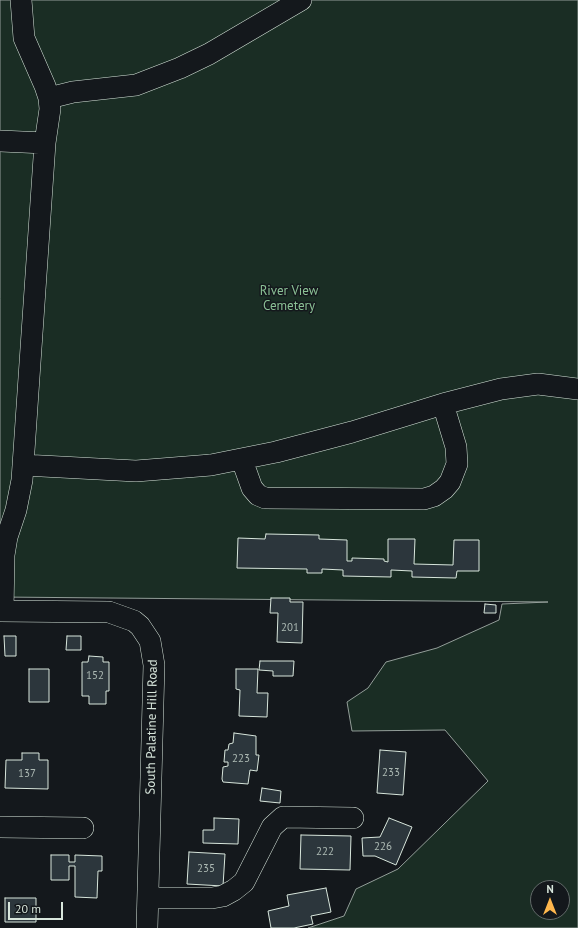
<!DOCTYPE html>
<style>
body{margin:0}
#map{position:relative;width:578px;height:928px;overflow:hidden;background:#14181c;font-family:"PT Sans",sans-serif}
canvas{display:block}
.north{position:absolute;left:530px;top:880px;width:40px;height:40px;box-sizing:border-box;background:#14181c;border:1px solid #626a69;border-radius:50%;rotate:0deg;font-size:11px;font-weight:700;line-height:16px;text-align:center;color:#d8e6dc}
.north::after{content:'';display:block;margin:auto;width:14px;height:18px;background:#ffb74d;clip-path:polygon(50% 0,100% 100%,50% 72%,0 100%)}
.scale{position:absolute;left:8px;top:902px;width:55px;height:18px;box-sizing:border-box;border:2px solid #d8e6dc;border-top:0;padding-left:5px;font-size:12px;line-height:14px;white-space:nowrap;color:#d8e6dc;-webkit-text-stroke:3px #14181c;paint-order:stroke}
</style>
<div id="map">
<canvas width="578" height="928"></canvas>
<div class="north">N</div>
<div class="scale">20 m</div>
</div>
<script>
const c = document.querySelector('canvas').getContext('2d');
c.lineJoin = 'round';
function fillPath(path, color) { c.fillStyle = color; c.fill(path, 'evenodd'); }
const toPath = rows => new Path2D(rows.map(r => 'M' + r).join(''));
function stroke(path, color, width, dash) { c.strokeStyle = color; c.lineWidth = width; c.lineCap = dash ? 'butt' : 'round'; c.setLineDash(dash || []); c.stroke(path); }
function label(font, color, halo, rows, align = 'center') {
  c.font = font + ' "PT Sans",sans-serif'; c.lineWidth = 3; c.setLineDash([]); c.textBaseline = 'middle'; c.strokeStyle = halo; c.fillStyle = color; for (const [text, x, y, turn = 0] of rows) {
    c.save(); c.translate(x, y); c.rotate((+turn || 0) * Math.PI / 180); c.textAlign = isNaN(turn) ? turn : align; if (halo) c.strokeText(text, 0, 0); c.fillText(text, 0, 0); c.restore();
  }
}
const green = toPath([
 [0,0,578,0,578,928,308,928,344,916,356,889,398,869,488,781,445,730,352,731,347,702,368,688,386,662,437,648,499,620,502,604,548,602,0,597,0,0],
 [538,888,562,888,562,912,538,912,538,888]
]);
fillPath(green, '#1a2d24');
stroke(green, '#939e99', 1);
const building = toPath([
 [266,534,319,535,319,539,347,540,347,561,352,561,352,558,384,559,384,561,388,562,388,539,415,539,414,564,453,565,454,540,479,540,479,571,457,571,456,578,412,577,412,571,391,570,391,577,343,576,343,570,322,569,322,573,307,573,307,569,237,568,238,538,265,539,266,534],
 [271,598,290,598,290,602,303,602,302,643,277,642,278,613,270,613,271,598],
 [485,604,496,605,496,613,484,613,485,604],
 [4,636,16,636,16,656,5,656,4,636],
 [67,636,81,636,81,650,66,650,67,636],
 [89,656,103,657,103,662,109,662,109,691,106,691,106,704,89,704,89,696,82,696,82,662,88,662,89,656],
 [260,661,294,661,293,676,273,676,273,671,259,670,260,661],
 [29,669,49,669,49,702,29,702,29,669],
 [236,669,258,669,257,693,268,693,267,717,239,716,240,690,236,689,236,669],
 [234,733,256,736,256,755,259,755,257,771,250,770,248,784,223,782,222,779,223,767,228,766,228,762,224,762,225,750,228,750,229,744,233,743,234,733],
 [380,750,406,752,403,795,377,793,380,750],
 [22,753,39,753,39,760,48,760,48,789,5,788,6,760,22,760,22,753],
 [262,788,281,791,280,803,260,801,262,788],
 [214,818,239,819,238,844,203,843,203,830,214,830,214,818],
 [389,818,412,827,396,865,375,856,363,856,362,838,380,837,389,818],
 [301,835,351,836,350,870,300,869,301,835],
 [189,852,225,854,223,886,187,884,189,852],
 [51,855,69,855,69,862,75,862,75,855,102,856,102,871,98,871,97,898,75,897,75,866,69,866,69,880,51,880,51,855],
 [326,888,331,912,311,916,313,924,294,928,271,928,268,911,289,906,287,895,326,888],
 [5,898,36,898,36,922,5,922,5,898]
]);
fillPath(building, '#2c363c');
stroke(building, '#d8e6dc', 1);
const minor = toPath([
 [49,98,73,92,136,85,180,68,209,54,301,0],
 [0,141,45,143],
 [242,460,252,488,258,495,265,498,424,499,434,496,444,489,450,482,457,464,456,447,443,404],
 [23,465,136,471,211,465,276,452,352,432,443,404,501,389,538,384,578,389],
 [0,611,109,612,134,621,140,626,150,641,154,665,147,928],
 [3,611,4,555,7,537,16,510,22,480,45,143,50,109,49,98,45,86,24,38,21,0],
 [0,827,83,828],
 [148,898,212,898,223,896,234,890,244,882,272,827,283,817,353,818]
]);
stroke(minor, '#d8e6dc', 22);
stroke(minor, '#14181c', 21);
label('11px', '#adbab4', null, [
 ["201",290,628],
 ["152",95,676],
 ["223",241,759],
 ["233",391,773],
 ["137",27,774],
 ["226",383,847],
 ["222",325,852],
 ["235",206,869]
]);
label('13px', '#8ac095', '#14181c', [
 ["River View",289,291],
 ["Cemetery",289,306]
]);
label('13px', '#d8e6dc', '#14181c', [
 ["South Palatine Hill Road",152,727,-89]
]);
</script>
